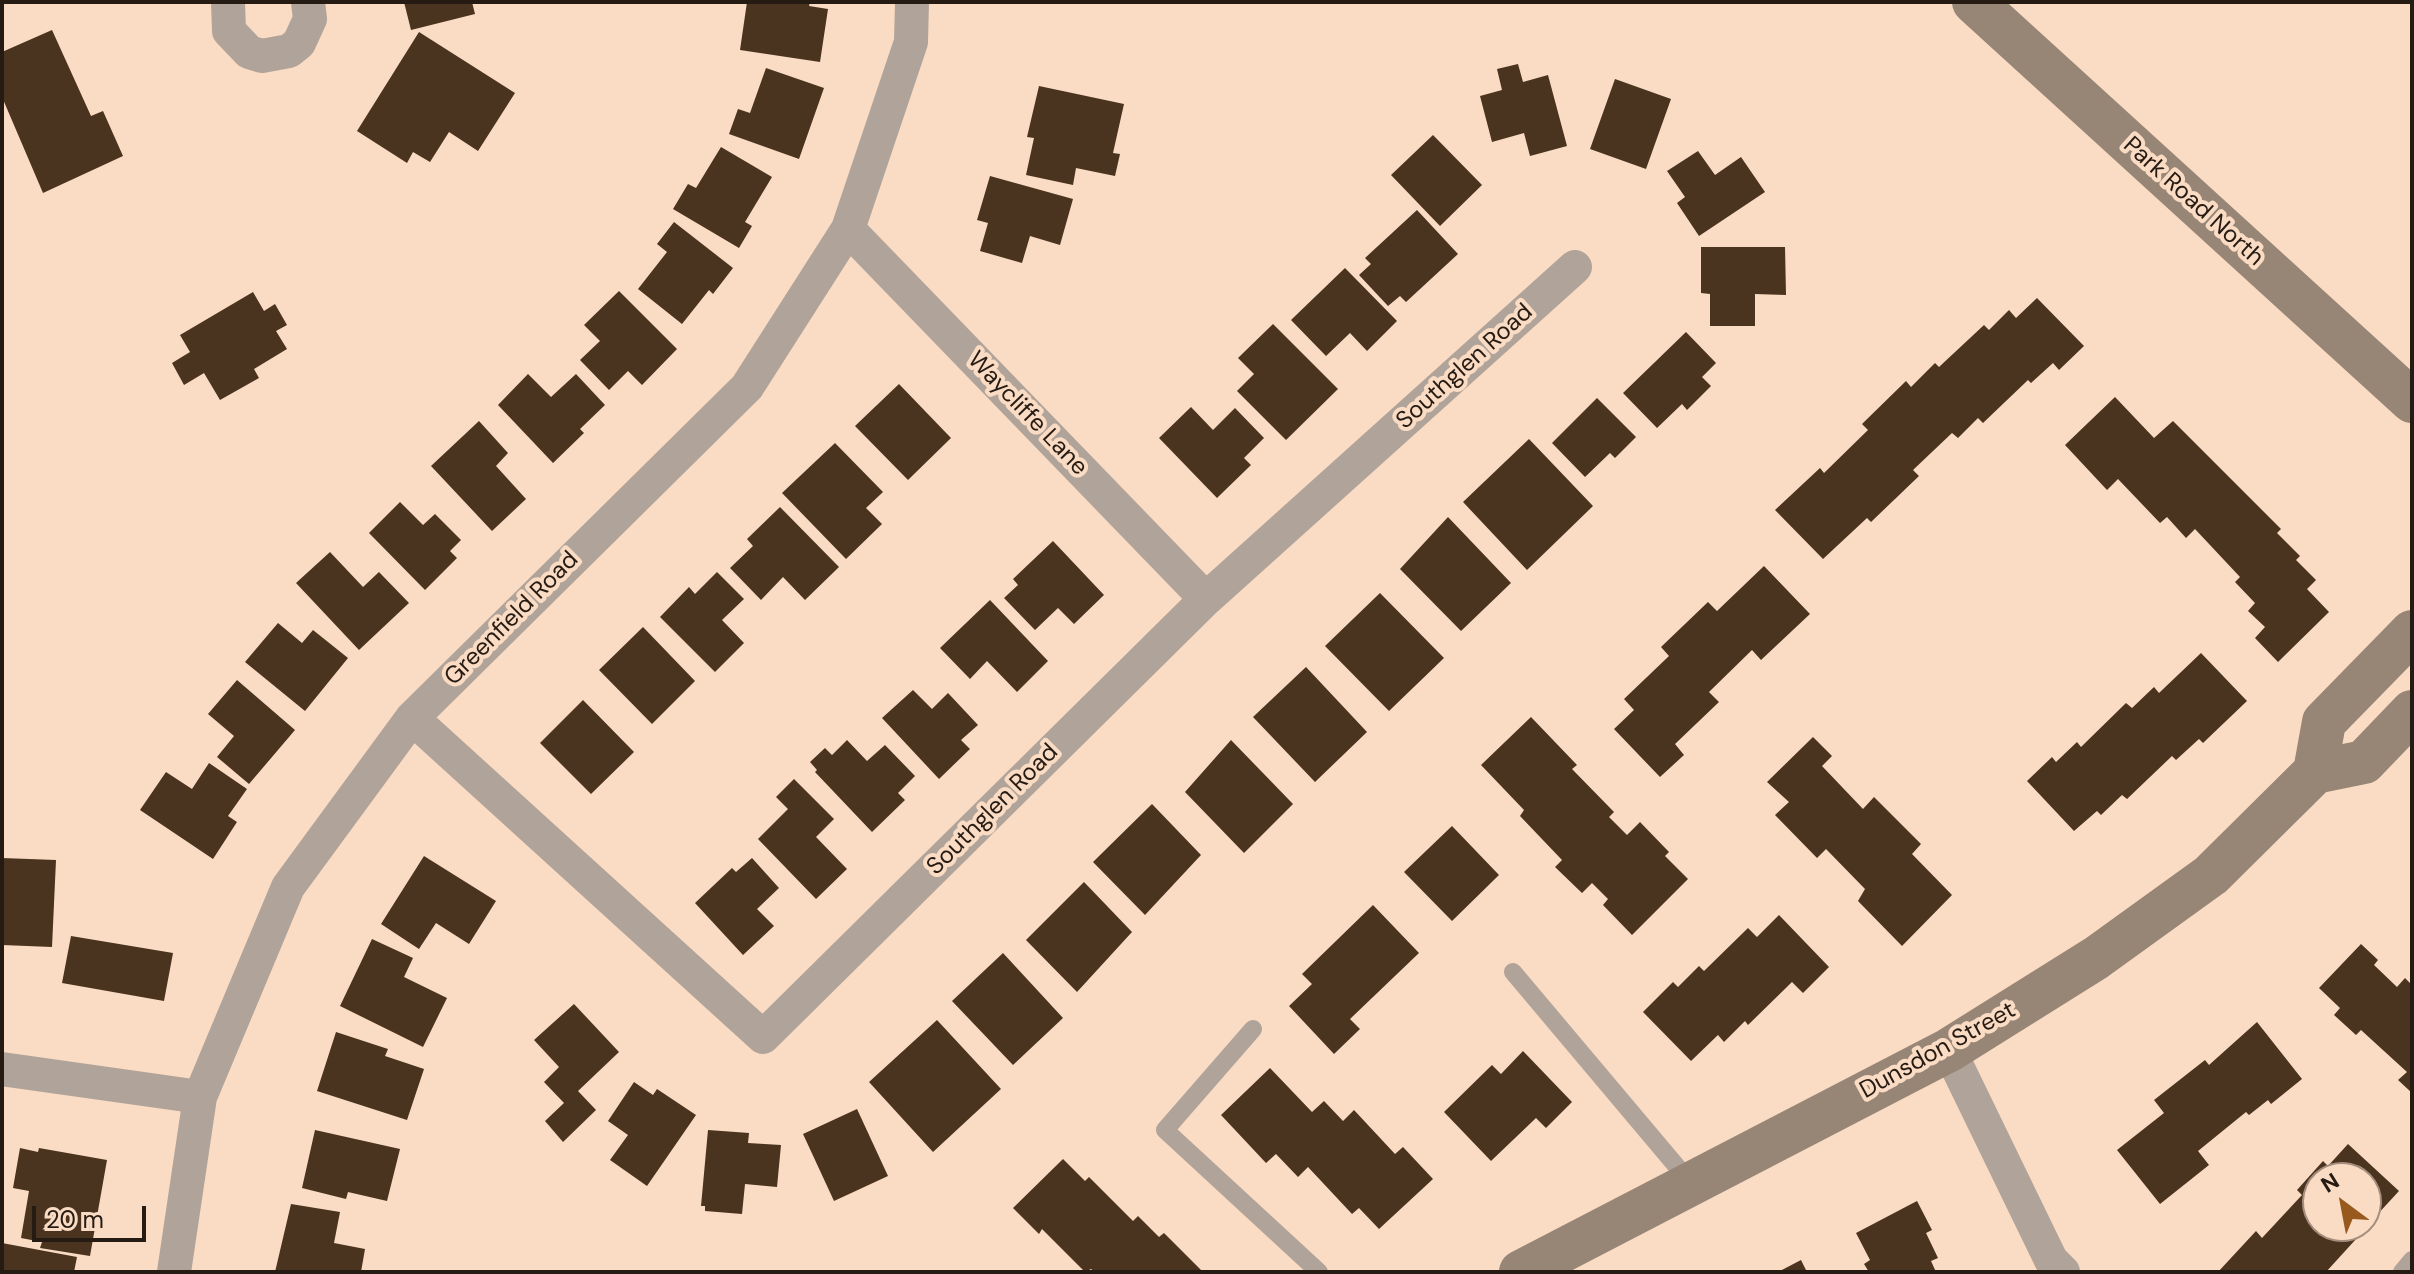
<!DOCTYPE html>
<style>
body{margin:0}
#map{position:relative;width:2414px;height:1274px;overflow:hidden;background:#fadbc3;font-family:"DM Sans",sans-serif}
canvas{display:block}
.frame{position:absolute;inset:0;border:4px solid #261b13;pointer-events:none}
.north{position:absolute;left:2302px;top:1162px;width:80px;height:80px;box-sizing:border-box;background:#fadbc3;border:2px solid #a58e7d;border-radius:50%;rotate:328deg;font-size:22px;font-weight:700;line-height:32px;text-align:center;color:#261b13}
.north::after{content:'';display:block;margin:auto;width:28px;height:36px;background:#97591e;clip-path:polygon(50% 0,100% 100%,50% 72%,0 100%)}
.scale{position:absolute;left:32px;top:1206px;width:114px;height:36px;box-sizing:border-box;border:4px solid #261b13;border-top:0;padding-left:10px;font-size:24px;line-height:28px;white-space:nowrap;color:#261b13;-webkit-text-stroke:6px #fadbc3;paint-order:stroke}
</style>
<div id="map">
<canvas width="2414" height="1274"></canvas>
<div class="frame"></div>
<div class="north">N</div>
<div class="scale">20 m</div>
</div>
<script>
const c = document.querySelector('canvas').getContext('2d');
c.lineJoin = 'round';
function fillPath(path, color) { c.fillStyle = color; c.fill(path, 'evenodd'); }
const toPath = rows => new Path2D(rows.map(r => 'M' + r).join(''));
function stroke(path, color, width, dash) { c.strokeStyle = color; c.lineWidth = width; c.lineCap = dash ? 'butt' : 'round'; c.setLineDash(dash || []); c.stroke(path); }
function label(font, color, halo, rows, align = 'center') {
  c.font = font + ' "DM Sans",sans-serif'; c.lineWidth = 8; c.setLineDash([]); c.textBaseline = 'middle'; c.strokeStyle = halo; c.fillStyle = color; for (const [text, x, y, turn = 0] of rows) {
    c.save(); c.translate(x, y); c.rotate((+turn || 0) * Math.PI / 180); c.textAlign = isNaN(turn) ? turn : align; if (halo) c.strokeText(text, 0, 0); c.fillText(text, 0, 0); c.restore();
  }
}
fillPath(toPath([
 [404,2,472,2,475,14,411,30],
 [747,2,810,2,809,6,828,9,820,62,740,50],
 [52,30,91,116,103,111,123,156,43,193,2,97,2,52],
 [419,32,515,93,478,151,449,132,430,162,413,152,407,163,357,131],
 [1518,64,1523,82,1548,75,1567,146,1530,156,1524,133,1492,142,1480,96,1502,90,1497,69],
 [766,68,824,88,799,159,729,134,738,109,750,113],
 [1615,79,1671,99,1646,169,1590,149],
 [1039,86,1124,104,1113,153,1120,154,1115,176,1076,168,1073,185,1026,175,1034,138,1027,137],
 [1433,135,1482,185,1440,226,1391,175],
 [721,147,772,177,745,222,752,226,739,248,673,209,688,184,696,188],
 [1698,151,1715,175,1741,157,1765,192,1699,236,1677,203,1685,197,1667,171],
 [990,176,1073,199,1060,245,1030,236,1022,263,980,251,988,223,977,220],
 [1417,210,1458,254,1406,302,1400,296,1388,306,1359,275,1371,264,1365,258],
 [674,222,733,268,713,294,709,290,682,324,638,289,667,252,657,244],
 [1701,247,1785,247,1786,295,1755,294,1755,326,1710,326,1710,294,1701,293],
 [1345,268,1397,321,1367,351,1350,333,1326,356,1291,320],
 [619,291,677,349,642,385,628,371,609,390,580,360,600,341,584,325],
 [253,292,264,311,275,304,287,325,276,331,287,349,254,369,259,378,220,400,204,373,184,385,172,363,190,352,180,335],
 [2037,298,2084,346,2059,370,2053,363,2031,383,2028,380,1983,423,1978,418,1958,438,1952,433,1913,470,1919,476,1871,522,1867,518,1823,559,1775,510,1820,468,1824,473,1868,430,1862,424,1906,381,1911,387,1935,363,1939,367,1984,325,1989,330,2009,310,2016,318],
 [1273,324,1338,389,1286,440,1237,391,1254,374,1238,358],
 [1686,332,1716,363,1702,377,1711,386,1687,410,1682,404,1657,428,1623,393],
 [528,374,551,397,576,374,605,405,580,429,584,433,553,463,498,405],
 [899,384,951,438,908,480,855,426],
 [2115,397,2154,438,2173,421,2281,529,2277,533,2300,556,2296,560,2316,580,2307,589,2329,612,2278,662,2255,638,2265,627,2248,611,2255,603,2235,582,2240,577,2195,529,2186,538,2167,517,2160,523,2118,479,2107,490,2065,445],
 [1597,398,1636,437,1615,458,1610,453,1585,477,1552,443],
 [1191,407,1213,430,1235,408,1264,438,1244,458,1251,465,1217,498,1159,438],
 [479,421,508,453,496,466,526,499,492,531,431,466],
 [1529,439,1593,506,1527,570,1463,502],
 [835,443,883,492,866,508,882,524,846,559,782,493],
 [400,502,423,525,435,514,461,540,450,551,457,558,425,590,369,533],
 [780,507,839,567,805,600,783,577,761,600,730,568,753,546,747,539],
 [1448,517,1511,583,1461,631,1400,569],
 [1053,541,1104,595,1074,624,1058,608,1035,630,1004,598,1018,585,1013,579],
 [330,552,363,587,379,572,409,603,359,650,296,583],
 [1764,566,1810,614,1761,660,1752,650,1709,692,1719,702,1675,744,1684,755,1660,777,1614,729,1634,710,1624,699,1669,656,1661,647,1708,602,1717,611],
 [717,572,744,599,722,620,744,643,715,672,660,617,689,587,695,594],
 [1380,593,1444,658,1389,711,1325,646],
 [990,600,1048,661,1017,692,987,661,970,679,940,648],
 [278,623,302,643,313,630,348,658,305,711,245,662],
 [643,627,695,681,652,724,599,670],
 [2201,653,2247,701,2203,743,2199,739,2176,760,2172,756,2127,799,2122,795,2101,815,2097,811,2074,831,2027,781,2052,757,2056,762,2077,742,2081,747,2126,703,2132,708,2154,687,2159,693],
 [1306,667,1367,732,1315,782,1253,717],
 [237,680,295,730,249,784,217,757,234,736,208,714],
 [913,690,932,709,948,693,978,725,961,740,970,749,939,779,882,718],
 [583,700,634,752,591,794,540,743],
 [1531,717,1577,765,1572,769,1614,812,1609,817,1627,835,1640,822,1669,852,1665,856,1688,879,1632,935,1603,905,1608,899,1592,883,1582,893,1555,867,1562,860,1520,816,1524,810,1481,765],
 [1813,737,1832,756,1822,766,1863,809,1874,797,1921,844,1912,854,1952,895,1902,946,1858,901,1865,889,1826,849,1817,858,1775,815,1789,802,1767,782],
 [847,740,867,761,885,745,915,776,898,793,905,800,872,832,815,772,817,770,810,762,825,748,832,755],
 [1231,740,1293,804,1244,853,1185,792],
 [209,763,247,789,228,816,237,822,213,859,140,810,166,772,192,789],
 [794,779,834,819,816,837,847,869,816,899,758,839,788,809,776,797],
 [1152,804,1201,855,1145,915,1093,862],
 [1452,826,1499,875,1452,921,1404,872],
 [424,856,496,901,469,944,436,923,419,949,381,924],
 [2,858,56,860,52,947,2,945],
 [752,858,779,888,757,909,774,926,743,955,695,903,732,868,736,872],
 [1084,882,1132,932,1077,992,1026,940],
 [1373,905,1419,953,1350,1019,1360,1029,1334,1054,1289,1006,1312,984,1302,974],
 [1779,915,1829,967,1803,993,1792,982,1748,1025,1745,1021,1724,1042,1718,1035,1691,1061,1643,1012,1673,982,1678,987,1699,966,1704,971,1748,928,1757,937],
 [71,936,173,953,164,1001,62,983],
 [372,939,413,958,404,977,447,998,423,1047,340,1006],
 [2361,944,2378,960,2374,965,2397,987,2405,978,2412,985,2412,1093,2398,1080,2407,1072,2361,1030,2356,1035,2334,1015,2340,1008,2319,988],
 [1003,953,1063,1018,1013,1065,952,1001],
 [574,1004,619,1052,578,1091,596,1110,563,1142,545,1121,564,1103,544,1082,559,1067,534,1040],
 [937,1020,1001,1089,933,1152,869,1082],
 [2257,1022,2302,1079,2271,1104,2268,1100,2249,1115,2246,1112,2198,1151,2209,1165,2160,1204,2117,1150,2164,1113,2154,1100,2205,1060,2209,1065],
 [336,1032,388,1049,385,1056,424,1069,407,1120,317,1091],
 [1523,1051,1572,1102,1546,1128,1536,1118,1491,1161,1444,1112,1492,1065,1501,1074],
 [1270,1068,1312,1112,1324,1101,1343,1121,1354,1110,1395,1154,1403,1147,1433,1179,1379,1229,1359,1208,1352,1214,1308,1167,1298,1177,1276,1154,1266,1163,1221,1115],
 [634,1082,653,1095,657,1089,696,1115,647,1186,610,1160,628,1135,608,1121],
 [857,1109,888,1176,834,1201,803,1134],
 [315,1130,400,1149,387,1201,348,1192,346,1199,302,1188],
 [708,1130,749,1133,748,1143,781,1145,777,1187,745,1184,742,1214,705,1211,705,1206,701,1206],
 [2348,1144,2399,1191,2375,1217,2366,1212,2366,1178,2318,1178,2318,1226,2352,1226,2348,1230,2357,1238,2326,1272,2218,1272,2256,1231,2262,1238,2302,1195,2297,1190,2323,1161,2328,1166],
 [20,1148,38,1152,39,1148,107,1160,90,1256,40,1248,42,1242,21,1238,29,1191,13,1188],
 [1063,1159,1085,1181,1089,1177,1133,1221,1138,1216,1159,1237,1164,1233,1203,1272,1095,1272,1091,1269,1085,1272,1042,1229,1039,1234,1013,1208],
 [1917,1201,1932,1230,1926,1233,1938,1258,1931,1261,1936,1272,1869,1272,1864,1264,1870,1260,1856,1233],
 [291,1204,340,1212,334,1243,365,1249,361,1272,275,1272],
 [2,1243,77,1257,74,1272,2,1272],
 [1801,1260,1807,1272,1778,1272]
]), '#4a331f');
stroke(toPath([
 [1513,972,1689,1181],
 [1253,1029,1165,1130,1319,1272],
 [2402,1272,2412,1260]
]), '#b0a399', 18);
stroke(toPath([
 [228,2,229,31,249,52,262,56,289,51,299,43,310,19,308,2],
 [848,229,1206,599],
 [412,718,763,1037,1206,599,1575,267],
 [1949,1050,2051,1260,2063,1272],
 [2,1069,200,1097],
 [174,1272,200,1097,288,887,412,718,747,387,848,229,911,42,912,2]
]), '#b0a399', 34);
stroke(toPath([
 [1974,2,2412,401],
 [2315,772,2324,722,2412,632],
 [1521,1272,1949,1050,2096,958,2211,875,2315,772,2364,762,2412,712]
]), '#978576', 44);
label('24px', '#261b13', '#fadbc3', [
 ["Park Road North",2193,202,42],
 ["Southglen Road",1465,367,-42],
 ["Waycliffe Lane",1027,414,46],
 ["Greenfield Road",512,619,-45],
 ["Southglen Road",993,810,-45],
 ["Dunsdon Street",1938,1051,-29]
]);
</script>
